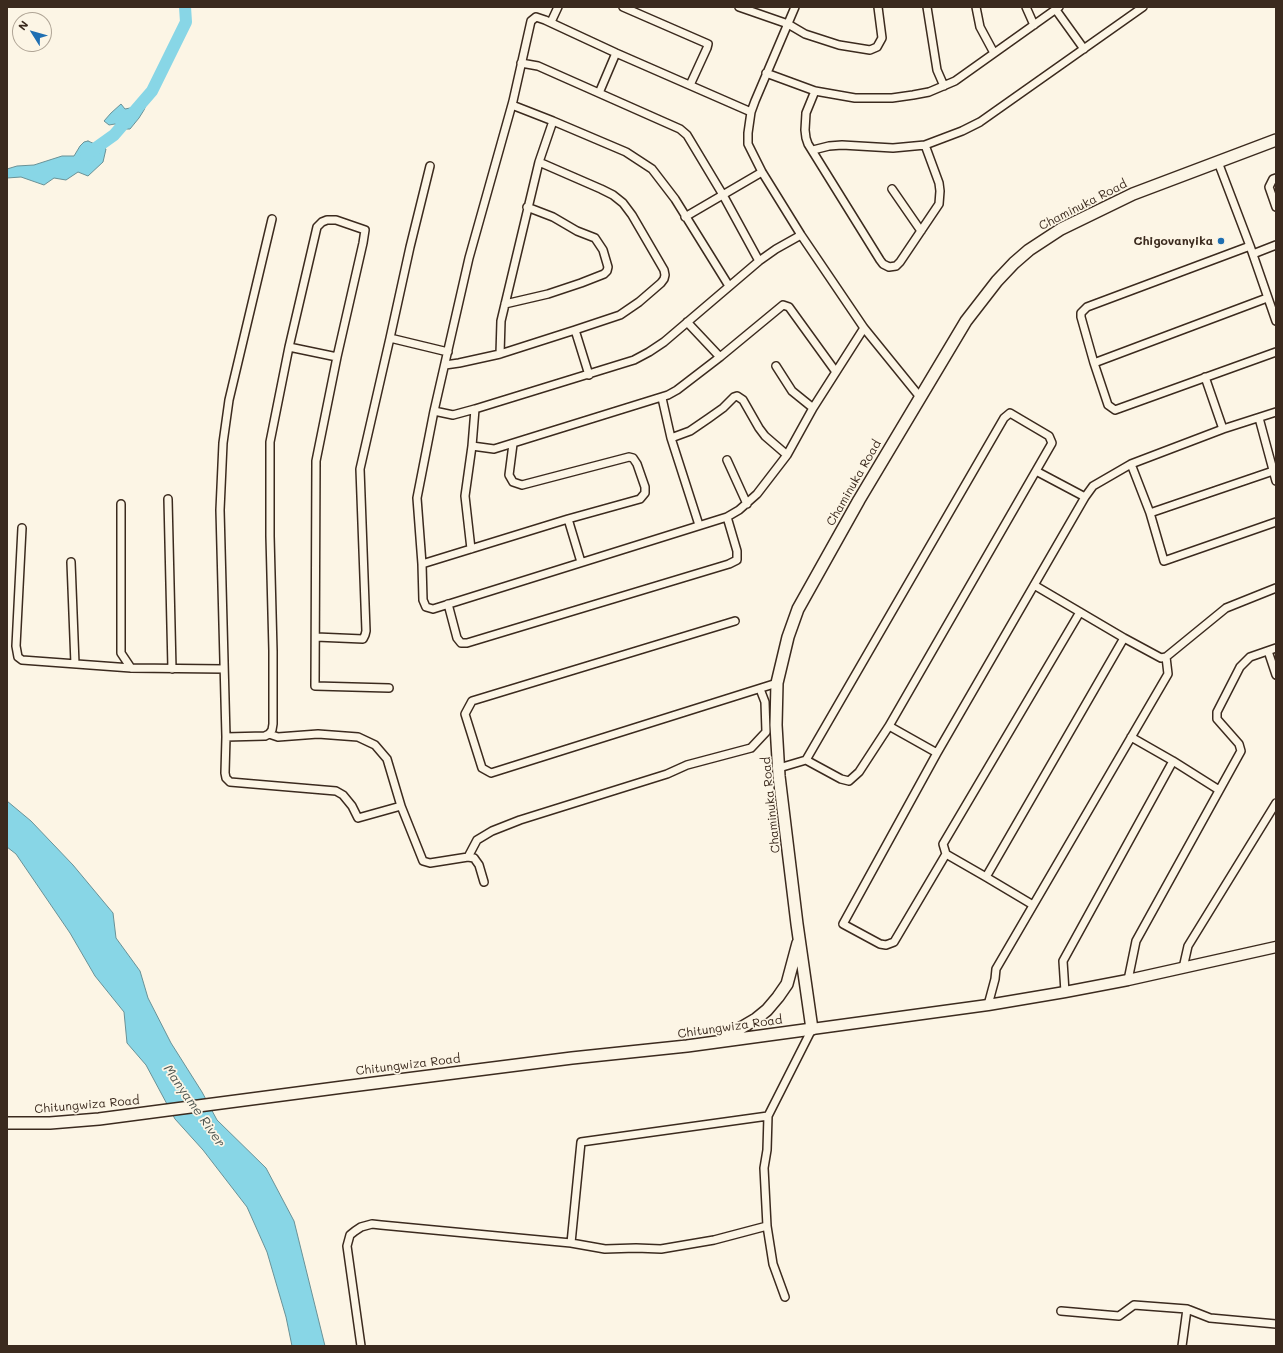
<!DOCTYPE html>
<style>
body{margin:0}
#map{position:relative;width:1283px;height:1353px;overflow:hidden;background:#fcf5e5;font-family:Mali,sans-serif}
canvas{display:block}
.frame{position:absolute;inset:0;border:8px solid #3b2a1e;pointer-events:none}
.north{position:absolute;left:12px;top:12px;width:40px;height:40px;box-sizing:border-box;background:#fcf5e5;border:1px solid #afa495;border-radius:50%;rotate:307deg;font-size:11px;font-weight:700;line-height:16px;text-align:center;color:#3b2a1e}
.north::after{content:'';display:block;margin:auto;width:14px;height:18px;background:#1f6fb2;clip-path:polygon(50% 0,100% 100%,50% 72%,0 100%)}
</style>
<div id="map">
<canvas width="1283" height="1353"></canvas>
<div class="frame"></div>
<div class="north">N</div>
</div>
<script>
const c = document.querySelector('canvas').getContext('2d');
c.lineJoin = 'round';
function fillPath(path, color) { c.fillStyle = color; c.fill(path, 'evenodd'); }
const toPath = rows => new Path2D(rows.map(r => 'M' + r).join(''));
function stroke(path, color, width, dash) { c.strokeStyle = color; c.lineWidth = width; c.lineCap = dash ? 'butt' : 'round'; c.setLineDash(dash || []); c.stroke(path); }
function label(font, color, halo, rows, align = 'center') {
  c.font = font + ' Mali,sans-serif'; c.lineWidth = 3.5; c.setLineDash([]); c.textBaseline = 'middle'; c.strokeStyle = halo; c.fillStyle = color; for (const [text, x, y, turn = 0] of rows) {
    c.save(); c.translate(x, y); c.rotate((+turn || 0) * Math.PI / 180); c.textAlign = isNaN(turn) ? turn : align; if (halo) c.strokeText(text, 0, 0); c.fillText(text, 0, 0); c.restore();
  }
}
const water = toPath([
 [143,97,147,103,144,110,139,118,130,129,123,129,115,124,109,125,104,121,111,113,121,104,125,109,130,108,138,104,143,97],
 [88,141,106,149,103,162,88,176,78,172,66,180,54,178,44,185,21,177,7,178,7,169,17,166,34,165,62,156,74,156,80,146,84,142,88,141],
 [7,801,31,821,73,865,113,913,116,938,140,971,148,998,171,1043,202,1092,217,1120,266,1168,294,1221,325,1346,292,1346,286,1317,267,1252,247,1207,203,1150,175,1119,146,1065,127,1043,124,1012,95,976,70,933,16,854,7,847,7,801]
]);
fillPath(water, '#88d6e6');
stroke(water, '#699196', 1);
stroke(toPath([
 [86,155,114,135,152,91,186,22,185,7]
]), '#88d6e6', 12);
const minor = toPath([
 [623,7,708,44,707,48,690,85],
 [739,7,788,24,805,34,839,45,870,50,877,47,882,38,878,7],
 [795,7,755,101,751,112,748,133,748,144,762,172,801,235,864,328,920,397],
 [927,7,937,70,944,86],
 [976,7,980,27,994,53],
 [1026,7,1034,25],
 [1056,10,1084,49],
 [551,22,558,7],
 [521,63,538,66,680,129,687,135,723,195,759,261],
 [766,73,815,91,855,98,892,98,913,95,929,92,955,81,1059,7],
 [815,91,806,113,805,130,806,138,808,144,880,260,883,264,889,267,896,266,900,262,939,204,940,191,939,183,925,145],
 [599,93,616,53],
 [512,105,553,121,626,152,652,169,675,199,729,286],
 [751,112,616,53,545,20,536,17,531,21,513,101,469,258,434,411,417,498,422,564,423,600,426,607,433,609,727,517,739,510,757,494,787,455,813,408,864,328],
 [813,150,829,146,842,145,893,148,925,145,962,131,980,122,1143,7],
 [539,162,601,189,613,195,623,203,632,215,664,270,665,275,664,279,661,283,639,302,620,315,575,330,589,375],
 [1218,162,1250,246,1276,321],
 [1276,178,1273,179,1269,187,1276,207],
 [892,189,921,231],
 [685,217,762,172],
 [272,219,229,400,223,443,220,510,226,737,225,773,226,778,230,782,336,791,343,795,352,806,358,818,401,806,423,861,430,863,468,857,474,858,479,865,484,882],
 [1253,254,1276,245],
 [1267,298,1094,363,1108,405,1115,410,1276,352],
 [505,304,548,294,581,283,604,274,607,271,608,267,603,250,595,238,577,231,553,217,527,207],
 [687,322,720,357],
 [390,338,410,247,430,166],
 [289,347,337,357],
 [500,354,501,321,539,162,553,121],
 [1094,363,1081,317,1081,313,1087,307,1250,246],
 [445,365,459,363,500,354,575,330],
 [776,366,792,391,813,408],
 [1205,377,1223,429],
 [662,398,671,438,699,525],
 [434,411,453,415,475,409,634,360,649,352,664,342,759,261,776,249,801,235],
 [1259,418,1276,481],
 [671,438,690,431,709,418,723,408,734,397,737,396,743,400,759,428,765,436,787,455],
 [472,446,494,449,668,395,677,390,720,357,783,305,789,307,836,372],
 [727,460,747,504],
 [1131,464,1150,513,1164,561,1276,522],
 [1036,471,1085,497],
 [168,499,172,669],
 [121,504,121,653,131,668],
 [1150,513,1273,471],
 [568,519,581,562],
 [22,528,16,646,18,657,22,660,131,668,224,669],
 [471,549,465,496,472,446,475,409],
 [71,562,75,664],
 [422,564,568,519,640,499,645,493,645,487,637,464,633,458,629,457,522,485,513,482,509,475,513,444],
 [448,604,457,638,461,643,467,643,729,564,737,560,737,551,727,517],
 [735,621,472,701,465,714,482,768,491,773,777,683],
 [316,637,363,639,365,635,366,631,360,469,390,338,448,352],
 [1268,651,1276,675],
 [1166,657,1226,608,1276,588],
 [889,726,937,753],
 [269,734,278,737,318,734,358,737,375,745,387,759,401,806],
 [226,737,265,736,269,734,272,730,273,724,273,651,270,536,270,442,289,347,317,227,322,222,327,220,336,220,365,230,363,243,337,357,316,461,315,686,389,688],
 [1131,737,1173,761,1219,790],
 [779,768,806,760,841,779,849,781,859,772,889,726,1052,443,1049,436,1010,413,1004,418,806,760],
 [946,854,894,942,886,945,880,944,843,924,937,753,1085,497,1093,486,1131,464,1223,429,1276,412],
 [468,857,477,840,492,831,520,820,667,774,687,765,751,748,766,732,765,702,760,689],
 [986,877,1124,638],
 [1033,905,986,877,946,854,943,844,1080,612],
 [1183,968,1188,946,1276,803],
 [1128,980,1136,941,1241,751,1239,744,1217,719,1217,712,1240,667,1250,657,1276,648],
 [1065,992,1063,961,1173,761],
 [988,1005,995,979,996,969,1168,674,1166,657,1161,658,1124,638,1034,585],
 [571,1243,581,1142,768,1116],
 [785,1297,773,1264,767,1226,764,1168,767,1150,768,1116,812,1029],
 [1061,1311,1119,1316,1134,1305,1187,1309,1210,1318,1276,1324],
 [361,1346,347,1246,350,1235,355,1231,361,1227,372,1224,381,1225,571,1243,605,1249,636,1248,661,1249,714,1240,767,1226],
 [1182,1346,1187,1309]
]);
const secondary = toPath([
 [812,1029,988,1005,1065,992,1128,980,1276,947]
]);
const primary = toPath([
 [722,1039,756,1019,767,1010,778,997,787,984,798,943],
 [7,1123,50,1123,99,1119,343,1087,572,1058,687,1046,812,1029,797,924,779,776,776,725,777,683,788,637,798,609,859,500,966,321,997,281,1014,263,1029,250,1061,229,1133,194,1276,140]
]);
stroke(minor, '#3b2a1e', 10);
stroke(secondary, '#3b2a1e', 13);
stroke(primary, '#3b2a1e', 14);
stroke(minor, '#fcf5e5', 7);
stroke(secondary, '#fcf5e5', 10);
stroke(primary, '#fcf5e5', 11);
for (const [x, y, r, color] of [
 [1221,241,4,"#1f6fb2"]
]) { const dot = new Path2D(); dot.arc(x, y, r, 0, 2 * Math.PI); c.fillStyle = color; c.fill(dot); stroke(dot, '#fcf5e5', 1.5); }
label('12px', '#3b2a1e', '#fcf5e5', [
 ["Chaminuka Road",1083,205,-27],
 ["Chaminuka Road",854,483,-60],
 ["Chaminuka Road",771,805,-96],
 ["Chitungwiza Road",730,1027,-8],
 ["Chitungwiza Road",408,1065,-7],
 ["Chitungwiza Road",87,1105,-5]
]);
label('bold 12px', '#3b2a1e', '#fcf5e5', [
 ["Chigovanyika",1213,241]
], 'right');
label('italic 13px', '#4e5550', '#fcf5e5', [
 ["Manyame River",194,1106,55]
]);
</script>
